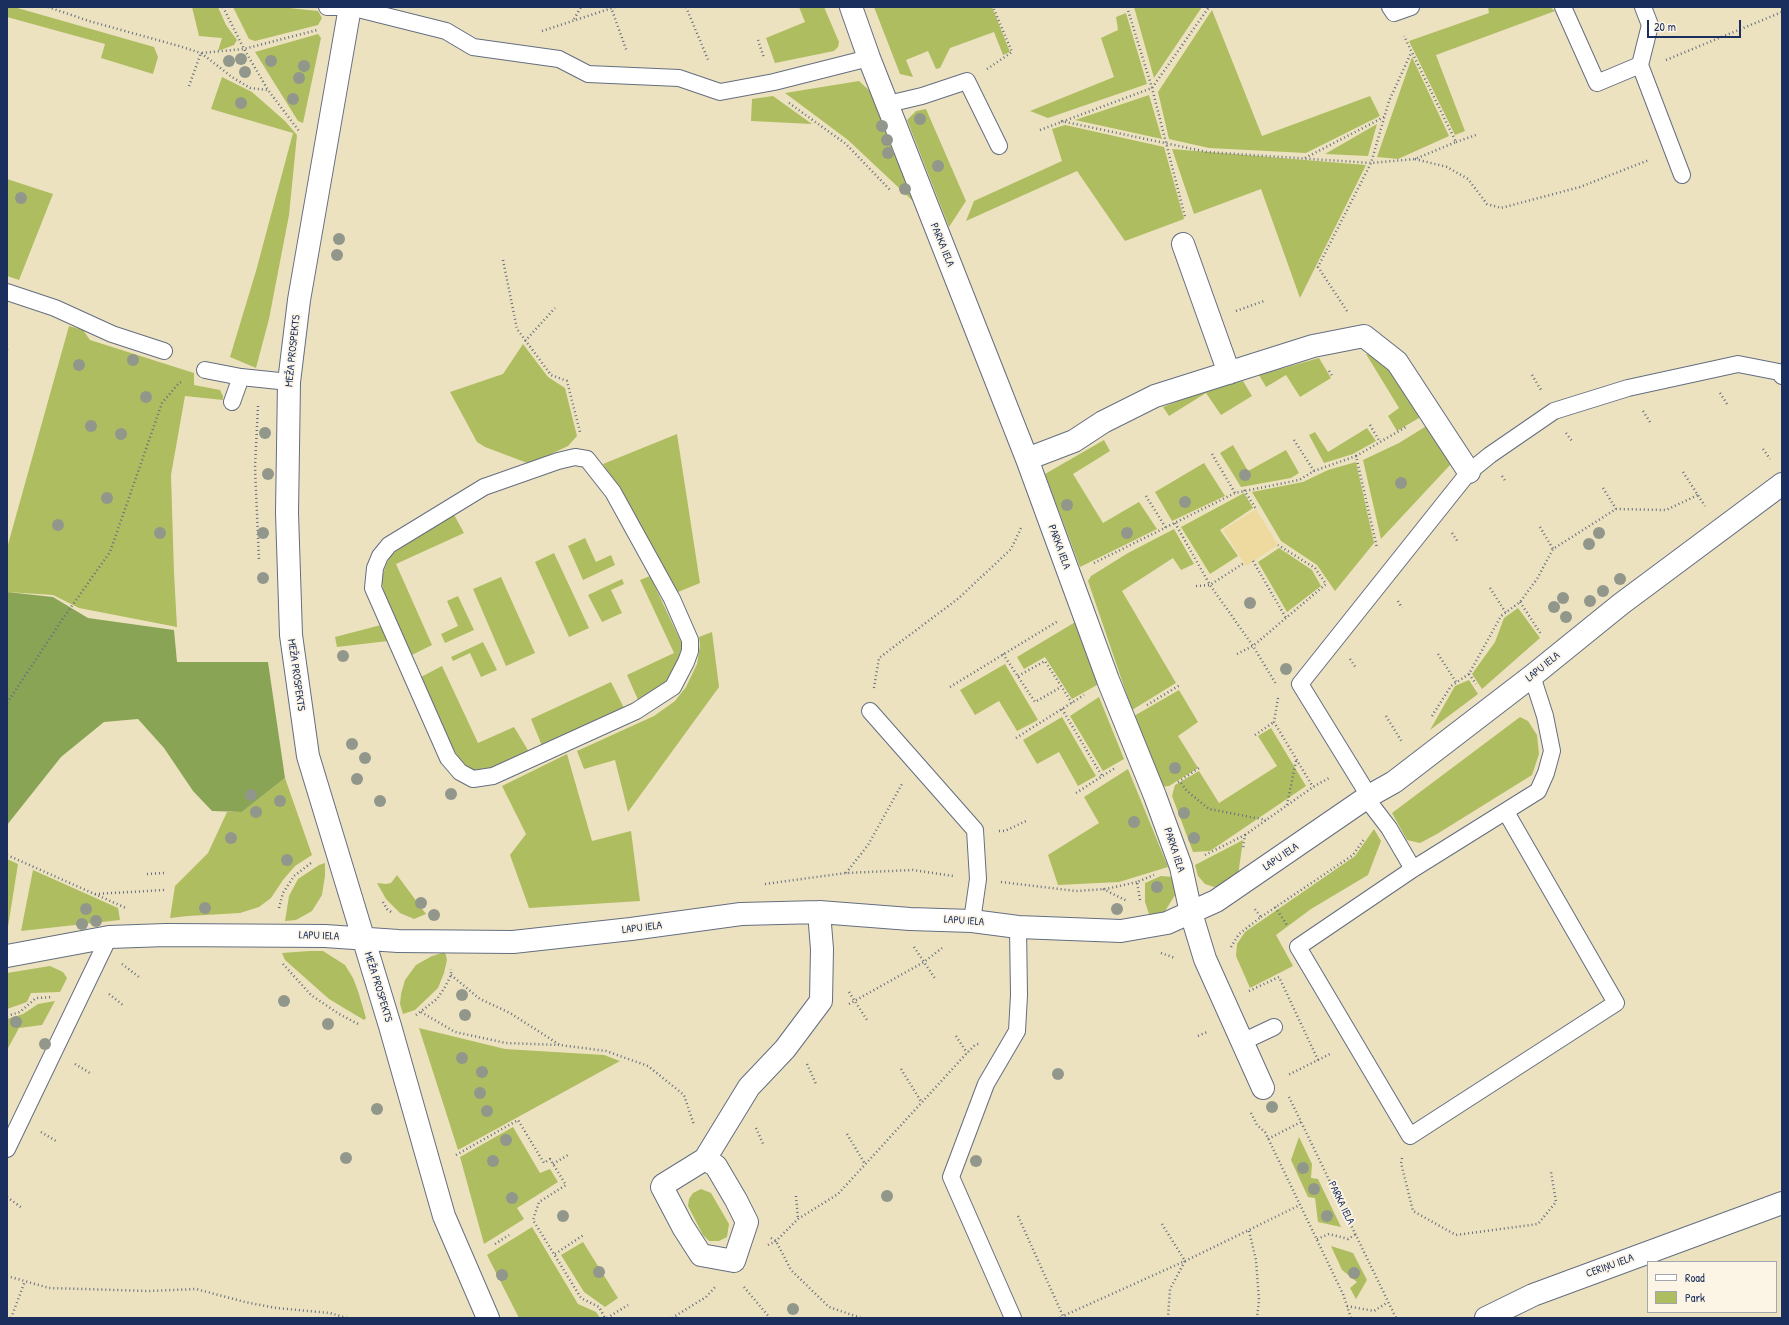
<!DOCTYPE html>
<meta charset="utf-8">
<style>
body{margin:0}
#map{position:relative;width:1789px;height:1325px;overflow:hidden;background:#ede2c0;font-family:"Patrick Hand",sans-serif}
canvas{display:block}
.frame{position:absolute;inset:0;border:8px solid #1b2f5e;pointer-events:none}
.legend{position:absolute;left:1647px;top:1261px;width:130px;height:52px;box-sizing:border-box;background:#fcf5e5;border:1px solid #a2a6af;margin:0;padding:5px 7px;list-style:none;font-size:12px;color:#1b2f5e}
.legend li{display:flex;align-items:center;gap:8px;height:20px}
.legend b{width:20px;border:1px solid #a2a6af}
.scale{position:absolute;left:1647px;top:20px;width:94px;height:18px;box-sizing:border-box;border:2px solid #1b2f5e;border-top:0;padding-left:5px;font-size:12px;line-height:14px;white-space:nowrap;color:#1b2f5e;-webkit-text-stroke:3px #fcf5e5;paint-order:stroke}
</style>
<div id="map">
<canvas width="1789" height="1325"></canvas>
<div class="frame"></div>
<ul class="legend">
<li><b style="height:5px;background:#fff"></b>Road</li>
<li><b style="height:11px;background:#aebd60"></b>Park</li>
</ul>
<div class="scale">20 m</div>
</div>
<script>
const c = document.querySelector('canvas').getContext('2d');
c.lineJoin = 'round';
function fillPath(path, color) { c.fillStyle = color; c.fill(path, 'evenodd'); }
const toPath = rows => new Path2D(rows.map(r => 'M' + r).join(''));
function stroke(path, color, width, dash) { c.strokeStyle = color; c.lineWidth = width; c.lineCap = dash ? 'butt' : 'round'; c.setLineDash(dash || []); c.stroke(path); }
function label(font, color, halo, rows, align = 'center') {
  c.font = font + ' "Patrick Hand",sans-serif'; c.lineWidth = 3.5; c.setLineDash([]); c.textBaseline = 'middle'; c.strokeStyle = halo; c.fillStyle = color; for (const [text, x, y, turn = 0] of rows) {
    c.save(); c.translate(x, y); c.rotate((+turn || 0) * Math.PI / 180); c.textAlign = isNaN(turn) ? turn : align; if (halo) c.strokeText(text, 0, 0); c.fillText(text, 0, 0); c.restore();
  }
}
fillPath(toPath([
 [7,7,14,7,154,47,158,57,153,74,101,58,105,44,7,17],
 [192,7,218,7,226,25,237,40,234,45,218,51,222,38,199,36],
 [233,7,280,7,318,11,322,18,318,25,255,41,249,39],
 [799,7,824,7,839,42,838,47,834,51,775,63,766,38,805,22],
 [874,7,992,7,1010,52,1003,55,994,32,950,48,940,68,936,69,928,51,906,60,913,77,900,74],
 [1134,7,1202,7,1154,78],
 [1488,7,1550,7,1555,11,1436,55,1465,131,1455,135,1409,41,1489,13],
 [1212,10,1262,136,1370,96,1380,116,1306,153,1209,148,1169,139,1158,92],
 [1126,13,1147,84,1048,118,1030,111,1114,77,1101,38,1118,30,1116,17],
 [318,34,321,38,303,123,298,121,255,52],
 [1412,57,1449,136,1398,159,1377,157],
 [222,77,252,92,285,121,297,135,289,215,269,319,256,368,230,357,256,271,293,133,211,109],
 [859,81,872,93,915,203,848,140,785,93],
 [1149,95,1162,139,1075,120],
 [773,96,812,124,751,121,752,99],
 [926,109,966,201,949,227,907,120,916,111],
 [1377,124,1368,156,1325,154],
 [1065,125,1164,147,1184,219,1125,241,1077,171,966,221,974,201,1062,161,1052,129],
 [1172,149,1366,165,1300,298,1261,189,1194,214],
 [7,179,53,194,19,280,7,276],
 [69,326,83,330,90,340,194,373,194,385,220,390,223,396,223,400,185,396,171,475,174,573,177,627,79,608,53,595,7,592,7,548],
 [523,344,548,377,565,388,577,436,568,446,530,464,485,447,477,442,450,392,503,374],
 [1366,354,1389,360,1424,415,1397,431,1388,416,1399,408],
 [1319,358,1331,378,1300,397,1286,375,1266,387,1259,375],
 [1243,381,1252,396,1221,415,1206,393,1169,416,1163,407,1206,390],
 [1428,425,1451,464,1381,539,1363,460,1399,443],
 [1367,428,1376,441,1353,454,1324,463,1309,435,1315,432,1328,452],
 [677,434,700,583,678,592,603,464],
 [1104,440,1110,451,1073,474,1103,523,1139,502,1157,529,1080,567,1045,474],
 [1233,445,1248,471,1286,450,1299,473,1291,478,1241,487,1220,453],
 [1356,462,1374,543,1335,591,1317,565,1281,541,1252,492,1303,482,1328,470],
 [1204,463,1225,496,1172,521,1155,492],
 [1244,493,1253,508,1220,530,1238,556,1210,574,1181,527],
 [452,511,464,533,396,564,432,645,412,655,386,599,381,580,386,565,391,555],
 [1174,529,1194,564,1181,570,1173,558,1122,591,1176,683,1132,710,1088,581,1091,576,1128,553],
 [585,538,596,562,611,555,615,565,583,580,568,546],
 [1279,548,1312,570,1321,586,1287,612,1258,562],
 [554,553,589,628,569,637,535,562],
 [650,576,682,644,680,661,673,677,660,691,639,702,627,675,674,653,640,580],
 [501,577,535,653,506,666,473,589],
 [622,579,624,584,611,590,622,613,602,622,588,595],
 [458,596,474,630,445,643,441,634,458,626,447,601],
 [1518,608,1540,638,1482,689,1472,674,1495,642,1504,618],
 [1077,621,1097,685,1072,699,1045,657,1024,669,1017,657],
 [381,625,388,641,337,647,335,637],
 [712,632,719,687,628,812,615,760,584,769,577,751,654,716,675,701,686,687,697,664,700,645,699,637],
 [483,642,497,670,481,677,470,653,453,661,451,657],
 [1005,664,1038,720,1017,731,999,701,975,715,960,690],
 [442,666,478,743,514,727,529,752,488,770,476,773,463,766,450,743,421,677],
 [1469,680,1478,694,1430,730,1455,686],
 [611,682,624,708,542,746,531,719],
 [1179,690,1198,722,1178,736,1198,768,1169,786,1160,787,1134,716],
 [1099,697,1124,759,1103,771,1070,716],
 [1062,717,1096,776,1078,786,1059,752,1037,764,1023,740],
 [1520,717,1528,721,1537,735,1539,754,1532,775,1437,834,1420,843,1407,840,1392,813],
 [1271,728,1306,786,1210,851,1193,852,1172,796,1175,785,1199,771,1219,803,1277,766,1258,736],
 [567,754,592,841,631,831,640,901,529,908,510,855,526,834,502,786],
 [1128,769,1168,867,1119,882,1058,885,1048,855,1099,823,1084,797],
 [285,778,312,855,295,866,283,880,271,898,259,907,240,913,188,916,170,918,175,886,208,853,227,812,242,812],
 [1374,829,1381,841,1368,875,1311,909,1276,935,1293,966,1250,988,1236,956,1237,944,1245,932,1355,856],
 [1243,840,1237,883,1226,889,1214,887,1205,884,1198,876,1195,865],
 [7,859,18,864,7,933],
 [325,863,325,876,322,895,312,911,296,920,285,921,289,896,298,879,319,865],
 [33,870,118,908,120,920,21,931],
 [397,875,426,914,414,919,400,913,386,899,377,883,386,884,391,883],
 [1161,876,1174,877,1175,895,1162,916,1152,923,1145,902,1145,883],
 [309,951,323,951,345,965,353,978,358,991,366,1018,364,1020,329,999,285,960,282,953],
 [445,952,447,960,444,973,438,988,415,1010,403,1014,400,1004,401,994,405,980,416,965,432,956],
 [50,966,63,972,67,978,60,992,31,993,27,1002,7,1009,7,973],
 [55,1001,42,1025,19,1028,7,1050,7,1019,23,1014,38,1004],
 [419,1028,505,1049,604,1055,620,1061,458,1150],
 [513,1127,540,1173,550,1169,558,1182,517,1208,524,1219,484,1244,460,1157],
 [1299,1137,1312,1164,1311,1178,1318,1179,1341,1227,1318,1222,1315,1198,1308,1197,1291,1160],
 [701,1189,711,1193,729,1224,727,1237,719,1241,709,1241,703,1235,688,1206,689,1199,693,1193],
 [532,1227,578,1304,596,1312,600,1318,519,1318,487,1255],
 [583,1242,618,1298,605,1307,584,1292,561,1255],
 [1331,1246,1353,1253,1367,1280,1356,1299,1350,1288,1357,1282,1342,1270]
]), '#aebd60');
fillPath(toPath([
 [7,592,53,597,88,618,174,630,177,662,268,662,285,778,242,812,212,811,193,791,164,748,138,719,104,722,61,757,7,825]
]), '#8aa456');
fillPath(toPath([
 [1256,509,1278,545,1246,566,1223,530]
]), '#eeda9e');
const lane = toPath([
 [327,7,350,7,446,31,473,47,559,59,588,74,679,78,720,92,774,82,869,58],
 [1390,7,1394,13,1411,7],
 [1563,7,1597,83,1640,65,1682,175],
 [1640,65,1650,25,1643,7],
 [888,104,922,96,967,81,999,146],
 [7,292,55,308,112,334,164,351],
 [205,370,241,377,289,382],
 [232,402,241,377],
 [575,457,587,459,613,492,672,599,690,640,690,651,686,662,673,687,636,711,493,776,473,779,460,772,448,758,373,588,375,568,380,556,389,545,484,487,558,461,575,457],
 [870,711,975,830,978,879,972,921],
 [1369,796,1300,684,1469,472,1490,455,1554,411,1628,388,1738,364,1779,372,1782,376],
 [1366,798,1389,828,1413,869,1538,791,1546,773,1552,751,1545,716,1532,676],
 [1413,869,1298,947,1410,1136,1616,1003,1506,812],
 [1242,1042,1274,1027],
 [7,1149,109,937],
 [1013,1318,951,1177,986,1084,1017,1031,1019,995,1018,927]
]);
const street = toPath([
 [350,7,299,300,289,382,287,513,291,635,308,756,390,1026,444,1216,488,1318],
 [851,7,869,58,1027,459,1108,680,1155,796,1181,867,1191,913,1205,959,1263,1088],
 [1183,244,1229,373],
 [1027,459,1074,441,1103,422,1155,396,1313,346,1364,336,1397,362,1469,472],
 [7,956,109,937,166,935,325,936,398,941,513,942,631,929,741,914,819,912,910,919,972,921,1018,927,1121,931,1167,923,1216,901,1369,796,1394,782,1532,676,1621,604,1782,484],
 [705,1159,663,1185,662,1187,683,1227,701,1255,734,1261,747,1222,736,1200,716,1166,705,1159,749,1087,785,1049,821,1001,822,949,819,912],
 [1486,1318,1533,1295,1782,1203]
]);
stroke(lane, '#646e80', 18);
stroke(street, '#646e80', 24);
stroke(toPath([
 [48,7,89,21,179,46,201,53,232,77,250,88,268,90],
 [223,7,244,49,268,90,299,131],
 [611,7,627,52],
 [686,7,709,62],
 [1127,7,1152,88,1185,217],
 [574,19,581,7],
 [542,31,615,7],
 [758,40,764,58],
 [1666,60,1782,12],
 [987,69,1012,52,993,7],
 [189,86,201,53,244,49,317,30],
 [789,103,846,144,891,191],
 [1061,121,1207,152,1371,163,1415,159,1456,142,1404,36],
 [1040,130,1152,88,1209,7],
 [1456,142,1476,135],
 [1305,158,1384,117],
 [1415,159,1447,167,1468,179,1487,204,1501,208,1580,187,1649,160],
 [503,260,517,329,551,375,567,381,580,432],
 [1236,311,1264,301],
 [1347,311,1318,267,1371,163,1389,101,1411,53],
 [525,341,555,308],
 [7,350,9,351],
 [1329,371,1333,377],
 [1532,375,1541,390],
 [1720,393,1727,404],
 [258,406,255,467,259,561],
 [1643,411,1650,422],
 [1370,425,1380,442],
 [1566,433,1572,441],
 [1294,440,1314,471],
 [1763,449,1770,459],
 [1212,454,1235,493],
 [1356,456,1406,427],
 [1683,472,1705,506],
 [1502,476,1506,482],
 [1603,488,1616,509],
 [1244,490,1256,509],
 [1146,496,1166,528],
 [1175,523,1210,585,1253,646,1276,684],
 [1540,527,1553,549],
 [1452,533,1458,542],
 [1253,561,1286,618],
 [1094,563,1235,493,1299,480,1314,471,1356,456,1377,548],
 [1196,586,1210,585,1244,563],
 [1490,588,1506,613],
 [1398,601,1402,608],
 [1520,602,1541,634],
 [1003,654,1035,702,1061,687],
 [1237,654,1253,646,1326,584,1315,568,1278,545],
 [1438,654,1456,682],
 [1350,659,1356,668],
 [1469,674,1476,684],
 [1018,676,1045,661,1072,703],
 [950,687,1058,621],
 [874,688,879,658,959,598,1011,549,1022,526],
 [1278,698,1274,722,1313,787],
 [7,703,64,617,110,552,162,403,179,383,183,381],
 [1147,705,1180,685],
 [1062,709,1102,776],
 [1386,716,1402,742],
 [1432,716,1451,686,1469,674,1501,616,1520,602,1537,579,1553,549,1616,509,1666,510,1698,495],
 [1255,735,1274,722],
 [1016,738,1084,695],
 [1178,782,1199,768],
 [1181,783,1187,791,1209,809,1266,820],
 [1076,793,1115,768],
 [1287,805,1296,761],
 [999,831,1005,831,1028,820],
 [1245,835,1313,787,1329,778],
 [7,855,126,908],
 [1205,855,1245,835,1243,849],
 [846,873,868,845,902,784],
 [147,874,165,873],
 [1001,882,1076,891,1106,889,1137,882],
 [765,884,846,873,913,870,953,876],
 [1103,889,1127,901],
 [95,894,165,890],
 [1140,900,1137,882,1154,875],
 [383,902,387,909,391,912],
 [1275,907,1287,925],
 [279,908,283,893,294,876,311,863],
 [1261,917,1353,855,1365,838],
 [914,947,936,980],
 [1231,947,1239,934,1261,917,1254,908],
 [1161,953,1175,958],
 [122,964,139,977],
 [283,964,311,995,339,1014,360,1025],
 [451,975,480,999,510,1013,560,1045,606,1051,648,1066,684,1095,694,1125],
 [1249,991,1279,977,1318,1060,1288,1075],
 [849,992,867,1020],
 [109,994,124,1006],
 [849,1004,924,962,942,948],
 [421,1012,455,1032,506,1043,559,1045],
 [416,1015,437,999,445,987,451,975,451,969],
 [7,1016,20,1012,36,998,53,997],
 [956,1036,967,1053],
 [1198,1036,1207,1032],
 [1318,1060,1332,1053],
 [75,1064,90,1073],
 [807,1064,816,1084],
 [901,1069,922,1103],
 [1289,1097,1396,1318],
 [1251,1113,1257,1125,1265,1132,1343,1294,1351,1318],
 [756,1128,764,1146],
 [41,1132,56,1141],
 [847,1134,865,1164],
 [1268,1139,1301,1122],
 [456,1155,518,1120,544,1163,550,1159,566,1185,539,1202,533,1220,581,1298,599,1307,605,1318],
 [1402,1158,1401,1163,1413,1211,1456,1235,1538,1224,1556,1202,1551,1172],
 [553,1164,568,1155],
 [796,1196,798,1219],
 [7,1197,22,1208],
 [1018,1216,1063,1316,1060,1318],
 [1162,1224,1185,1261,1170,1289,1168,1318],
 [1249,1231,1256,1260,1259,1300,1257,1318],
 [771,1238,776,1241,791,1270,829,1307,861,1318],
 [1317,1239,1329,1234,1348,1239,1356,1234],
 [495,1244,509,1235],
 [768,1245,776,1241,798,1219,838,1194,967,1053,975,1045,981,1043],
 [555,1254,585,1234],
 [7,1276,49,1288,149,1291,196,1289,245,1302,276,1308,330,1313,347,1318],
 [744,1287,770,1318],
 [1347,1306,1374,1311,1388,1302],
 [11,1318,25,1281],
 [607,1318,628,1305],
 [672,1318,706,1297,716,1286],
 [1064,1318,1063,1316,1185,1261,1300,1205]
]), '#646e80', 2.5, [1, 3]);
stroke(lane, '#fff', 16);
stroke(street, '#fff', 22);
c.fillStyle = '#92978b';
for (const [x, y] of [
 [241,59],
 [229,61],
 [271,61],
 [304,66],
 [245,72],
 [299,78],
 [293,99],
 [241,103],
 [920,119],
 [882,126],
 [887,140],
 [888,153],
 [938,166],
 [905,189],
 [21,198],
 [339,239],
 [337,255],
 [133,360],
 [79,365],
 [146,397],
 [91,426],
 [265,433],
 [121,434],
 [268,474],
 [1245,475],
 [1401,483],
 [107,498],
 [1185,502],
 [1067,505],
 [58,525],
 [160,533],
 [263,533],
 [1127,533],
 [1599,533],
 [1589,544],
 [263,578],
 [1620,579],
 [1603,591],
 [1563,598],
 [1590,601],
 [1250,603],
 [1554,607],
 [1566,617],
 [343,656],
 [1286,669],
 [352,744],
 [365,758],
 [1175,768],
 [357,779],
 [451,794],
 [251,795],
 [280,801],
 [380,801],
 [256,812],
 [1184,813],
 [1134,822],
 [231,838],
 [1194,838],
 [287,860],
 [1157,887],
 [421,903],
 [205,908],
 [86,909],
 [1117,909],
 [434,915],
 [96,921],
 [82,924],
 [462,995],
 [284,1001],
 [465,1015],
 [16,1022],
 [328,1024],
 [45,1044],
 [462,1058],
 [482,1072],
 [1058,1074],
 [480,1093],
 [1272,1107],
 [377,1109],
 [487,1111],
 [506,1140],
 [346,1158],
 [493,1161],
 [976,1161],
 [1303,1168],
 [1314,1189],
 [887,1196],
 [512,1198],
 [563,1216],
 [1327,1216],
 [599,1272],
 [1354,1273],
 [502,1275],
 [793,1309]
]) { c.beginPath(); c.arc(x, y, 6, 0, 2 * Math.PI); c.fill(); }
label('11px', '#1b2f5e', '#fcf5e5', [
 ["PARKA IELA",942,245,68],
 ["MEŽA PROSPEKTS",293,351,-84],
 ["PARKA IELA",1059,547,70],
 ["LAPU IELA",1543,667,-39],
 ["MEŽA PROSPEKTS",296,675,82],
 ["PARKA IELA",1174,850,72],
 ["LAPU IELA",1281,857,-34],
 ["LAPU IELA",964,921,4],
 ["LAPU IELA",642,928,-7],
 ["LAPU IELA",319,936,2],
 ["MEŽA PROSPEKTS",378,987,73],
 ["PARKA IELA",1341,1203,64],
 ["CERIŅU IELA",1610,1266,-20]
]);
</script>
